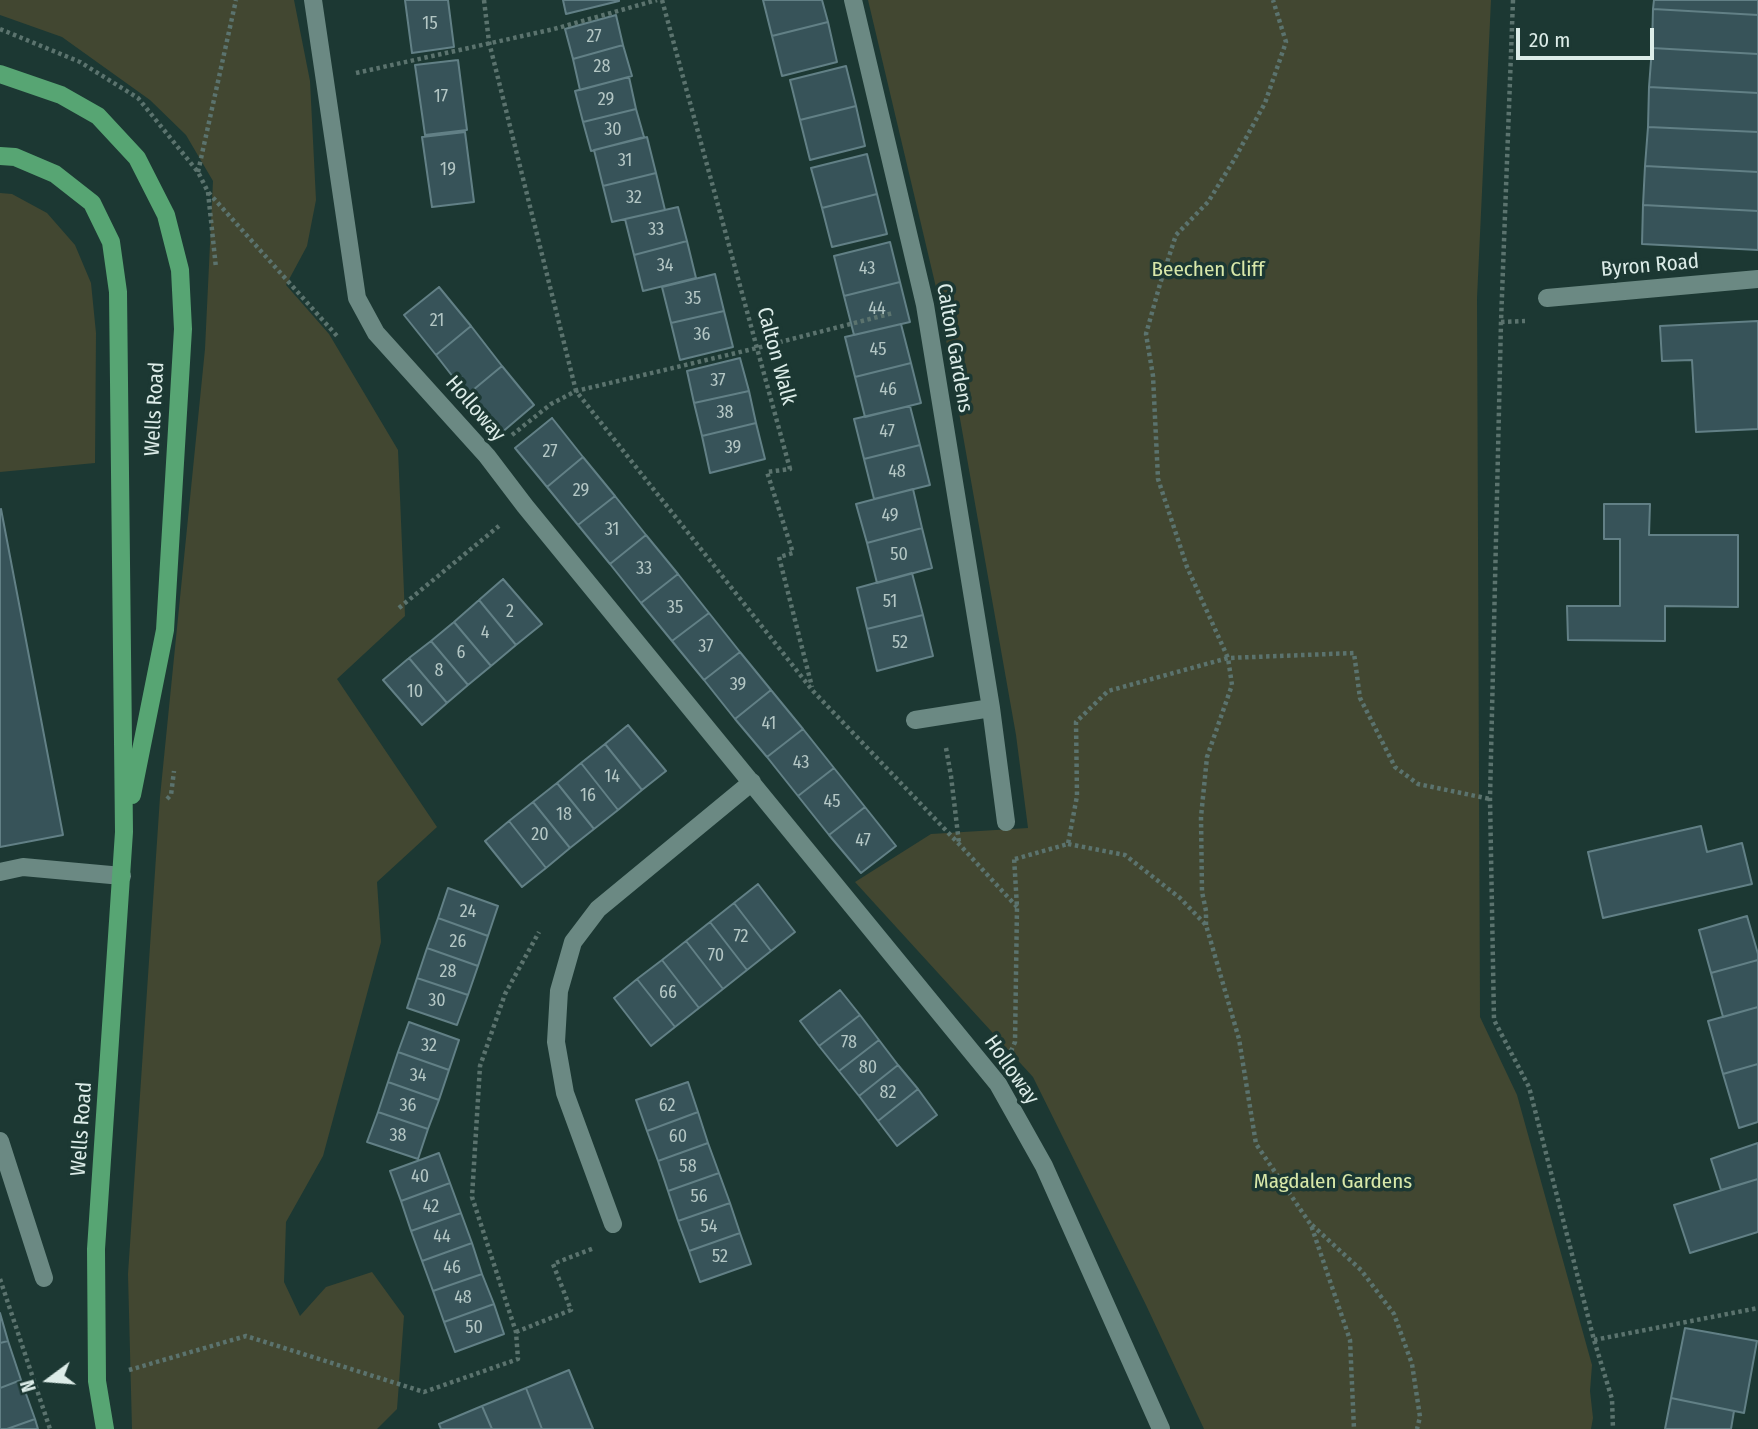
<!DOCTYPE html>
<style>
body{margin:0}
#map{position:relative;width:1758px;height:1429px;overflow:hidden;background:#1c3833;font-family:"Fira Sans Condensed",sans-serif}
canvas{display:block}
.north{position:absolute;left:14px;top:1345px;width:70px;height:70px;-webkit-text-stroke:5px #1c3833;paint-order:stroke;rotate:254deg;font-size:19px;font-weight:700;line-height:28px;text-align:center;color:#dcece8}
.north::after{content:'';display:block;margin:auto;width:24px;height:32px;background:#dcece8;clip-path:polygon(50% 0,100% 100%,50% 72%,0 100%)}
.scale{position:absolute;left:1516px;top:28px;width:138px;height:32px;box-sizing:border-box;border:4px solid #dcece8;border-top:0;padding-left:9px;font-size:21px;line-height:24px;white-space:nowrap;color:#dcece8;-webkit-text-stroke:5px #1c3833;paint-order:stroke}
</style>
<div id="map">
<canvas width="1758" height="1429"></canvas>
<div class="north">N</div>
<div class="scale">20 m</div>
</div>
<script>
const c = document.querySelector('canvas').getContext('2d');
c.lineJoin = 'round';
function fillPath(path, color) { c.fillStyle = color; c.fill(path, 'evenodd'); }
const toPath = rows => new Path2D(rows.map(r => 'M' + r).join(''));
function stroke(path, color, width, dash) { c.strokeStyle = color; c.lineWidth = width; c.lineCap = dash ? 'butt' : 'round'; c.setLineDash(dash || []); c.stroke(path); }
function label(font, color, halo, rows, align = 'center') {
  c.font = font + ' "Fira Sans Condensed",sans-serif'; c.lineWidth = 7; c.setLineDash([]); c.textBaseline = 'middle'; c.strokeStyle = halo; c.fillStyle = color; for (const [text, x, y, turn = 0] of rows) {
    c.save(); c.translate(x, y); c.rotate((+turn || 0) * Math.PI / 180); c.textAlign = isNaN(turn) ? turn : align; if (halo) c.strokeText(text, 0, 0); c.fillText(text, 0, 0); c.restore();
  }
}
fillPath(toPath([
 [0,0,294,0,310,81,316,200,307,246,286,285,329,334,398,450,405,616,337,679,437,827,377,882,381,942,323,1156,286,1222,284,1282,300,1316,326,1287,372,1272,404,1316,397,1409,377,1429,132,1429,128,1274,160,797,205,349,213,181,186,135,150,100,62,37,0,15],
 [868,0,1491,0,1477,298,1480,1017,1517,1095,1592,1365,1590,1391,1593,1418,1591,1429,1204,1429,1146,1305,1033,1077,855,882,931,834,1028,828,1016,735,939,300],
 [0,193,12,194,47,213,75,245,91,283,96,333,95,463,0,472]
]), '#424731');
const building = toPath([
 [405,0,448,0,454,47,412,53,405,0],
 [563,0,619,0,619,1,566,14,563,0],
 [763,0,822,0,828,22,772,36,763,0],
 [1654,0,1758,0,1758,15,1653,9,1654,0],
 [1653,9,1758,15,1758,54,1652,48,1653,9],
 [616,15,623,45,573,59,565,29,616,15],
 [828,22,837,62,782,76,772,36,828,22],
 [623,45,632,76,580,90,573,59,623,45],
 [1652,48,1758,54,1758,93,1649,87,1652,48],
 [458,60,467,130,425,135,415,65,458,60],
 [846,66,856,106,800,120,790,80,846,66],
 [629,77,636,109,583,122,575,91,629,77],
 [1649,87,1758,93,1758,132,1648,127,1649,87],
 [856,106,865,146,810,160,800,120,856,106],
 [636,109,644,137,591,151,583,122,636,109],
 [1648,127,1758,132,1758,172,1645,166,1648,127],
 [465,132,474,202,432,207,422,137,465,132],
 [647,137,656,173,603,186,594,150,647,137],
 [867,154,877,194,822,208,811,168,867,154],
 [1645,166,1758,172,1758,211,1643,205,1645,166],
 [656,173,665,210,612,222,603,186,656,173],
 [877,194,887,234,832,247,822,208,877,194],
 [1643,205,1758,211,1758,250,1642,244,1643,205],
 [678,207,687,241,634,255,625,219,678,207],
 [687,241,696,278,643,291,634,255,687,241],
 [890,242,900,282,844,296,834,256,890,242],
 [715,274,724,311,671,323,662,287,715,274],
 [900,282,910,322,854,335,844,296,900,282],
 [439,287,471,326,436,355,404,315,439,287],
 [724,311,733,347,680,360,671,323,724,311],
 [1758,321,1758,429,1696,432,1692,360,1662,361,1660,326,1758,321],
 [901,324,911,363,855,377,845,337,901,324],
 [471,326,502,366,467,395,436,355,471,326],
 [740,358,749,391,694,403,687,371,740,358],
 [911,363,921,403,865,417,855,377,911,363],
 [502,366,534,405,500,434,467,395,502,366],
 [749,391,756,423,702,436,694,403,749,391],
 [910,406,920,445,864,459,854,419,910,406],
 [552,418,583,457,547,487,515,448,552,418],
 [756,423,765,459,710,473,702,436,756,423],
 [920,445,930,485,874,499,864,459,920,445],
 [583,457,615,496,578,525,547,487,583,457],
 [913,489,922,528,867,543,856,504,913,489],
 [615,496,646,535,610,564,578,525,615,496],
 [1604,504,1650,504,1649,535,1738,535,1738,607,1665,606,1665,641,1568,640,1567,606,1620,606,1620,539,1604,539,1604,504],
 [1,509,63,835,0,847,0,510,1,509],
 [922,528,932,568,877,583,867,543,922,528],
 [646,535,678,574,641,603,610,564,646,535],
 [912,573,923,615,867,629,857,588,912,573],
 [678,574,709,613,672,641,641,603,678,574],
 [503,579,542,624,516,645,479,600,503,579],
 [479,600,516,645,491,666,454,622,479,600],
 [709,613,740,652,704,680,672,641,709,613],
 [923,615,933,656,877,671,867,629,923,615],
 [454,622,491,666,468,685,431,641,454,622],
 [431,641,468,685,447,703,409,658,431,641],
 [740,652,771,690,735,719,704,680,740,652],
 [409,658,447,703,422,725,383,680,409,658],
 [771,690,803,729,767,757,735,719,771,690],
 [628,725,666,771,642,790,605,744,628,725],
 [803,729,834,768,798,796,767,757,803,729],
 [605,744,642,790,618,810,581,763,605,744],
 [581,763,618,810,594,829,557,783,581,763],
 [834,768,865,807,829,835,798,796,834,768],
 [557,783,594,829,570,848,533,802,557,783],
 [533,802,570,848,546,868,509,821,533,802],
 [865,807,896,846,861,873,829,835,865,807],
 [509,821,546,868,522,887,485,841,509,821],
 [1701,826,1707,852,1742,843,1752,884,1603,918,1588,852,1701,826],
 [758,884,795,932,771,951,734,903,758,884],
 [448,888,498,906,488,936,438,918,448,888],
 [734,903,771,951,747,970,710,922,734,903],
 [1747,916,1758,954,1758,960,1711,973,1699,930,1747,916],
 [438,918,488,936,478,966,427,948,438,918],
 [710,922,747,970,723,989,686,941,710,922],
 [686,941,723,989,699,1008,662,960,686,941],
 [427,948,478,966,468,995,417,978,427,948],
 [662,960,699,1008,675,1027,637,979,662,960],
 [1758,960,1758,1007,1723,1017,1711,973,1758,960],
 [417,978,468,995,457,1025,407,1008,417,978],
 [637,979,675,1027,651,1046,614,998,637,979],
 [840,990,860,1015,819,1046,800,1021,840,990],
 [1758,1007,1758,1064,1723,1074,1708,1021,1758,1007],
 [860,1015,879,1040,839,1071,819,1046,860,1015],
 [409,1022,459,1040,449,1070,398,1052,409,1022],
 [879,1040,898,1065,859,1096,839,1071,879,1040],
 [398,1052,449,1070,439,1100,388,1082,398,1052],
 [1758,1064,1758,1122,1739,1128,1723,1074,1758,1064],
 [898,1065,918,1089,878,1121,859,1096,898,1065],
 [388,1082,439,1100,428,1129,378,1112,388,1082],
 [688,1082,698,1112,647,1131,636,1100,688,1082],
 [918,1089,937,1115,897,1146,878,1121,918,1089],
 [378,1112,428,1129,418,1159,367,1142,378,1112],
 [698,1112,708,1143,658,1161,647,1131,698,1112],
 [708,1143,719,1173,668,1191,658,1161,708,1143],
 [1758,1143,1758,1179,1721,1190,1711,1159,1758,1143],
 [439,1153,450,1183,401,1201,390,1171,439,1153],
 [719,1173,730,1203,678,1221,668,1191,719,1173],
 [1758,1179,1758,1232,1690,1253,1674,1205,1758,1179],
 [450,1183,461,1213,411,1231,401,1201,450,1183],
 [730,1203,740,1233,689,1251,678,1221,730,1203],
 [461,1213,472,1243,422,1261,411,1231,461,1213],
 [740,1233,751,1264,700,1282,689,1251,740,1233],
 [472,1243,482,1274,433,1291,422,1261,472,1243],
 [482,1274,494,1304,444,1322,433,1291,482,1274],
 [494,1304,504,1334,455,1352,444,1322,494,1304],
 [0,1313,8,1341,0,1343,0,1313],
 [1685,1328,1757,1341,1744,1413,1671,1398,1685,1328],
 [8,1341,21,1380,0,1388,0,1343,8,1341],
 [569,1370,593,1429,542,1429,526,1388,569,1370],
 [21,1380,35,1419,7,1429,0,1429,0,1388,21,1380],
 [526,1388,542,1429,492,1429,482,1406,526,1388],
 [1671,1398,1734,1411,1731,1429,1665,1429,1671,1398],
 [482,1406,492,1429,441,1429,439,1424,482,1406],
 [35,1419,38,1429,7,1429,35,1419]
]);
fillPath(building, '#375359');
stroke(building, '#628086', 2);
stroke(toPath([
 [484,0,489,42,576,391,813,691,959,844,1017,907],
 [662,0,790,469,767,472,793,553,779,557,812,687],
 [1513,0,1501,322,1490,799,1494,1020,1529,1087,1594,1340,1612,1399,1613,1429],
 [0,29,80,62,138,98,198,172,208,192,337,336],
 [356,73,554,29,657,0],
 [198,172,236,0],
 [208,192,216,268],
 [1501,322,1525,321],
 [512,435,551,404,576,391,757,348,893,313],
 [399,608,499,526],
 [946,748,951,776,959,843],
 [167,799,171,795,174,771],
 [1068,844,1125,855,1180,898,1206,925,1239,1039,1256,1144,1311,1225,1350,1340,1354,1429],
 [1015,859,1068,844,1077,796,1076,722,1108,691,1228,658,1354,653,1360,698,1395,767,1418,784,1490,799],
 [1206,925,1206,911,1202,892,1201,817,1207,757,1232,685,1228,658,1187,567,1158,479,1153,376,1146,334,1160,284,1176,235,1208,202,1234,160,1265,103,1286,42,1273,0],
 [1011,1051,1015,1042,1017,907,1014,857],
 [1312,1225,1361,1270,1394,1314,1412,1364,1420,1417,1417,1429],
 [0,1279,50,1429],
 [516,1332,571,1310,553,1264,594,1248],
 [1594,1340,1758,1308],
 [129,1370,246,1336,424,1392,518,1359,516,1332,472,1197,480,1066,505,994,539,932]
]), '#5b736e', 4.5, [3.5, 3.5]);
stroke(toPath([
 [0,872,23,867,122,876],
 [0,1141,44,1278]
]), '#6b8983', 18);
stroke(toPath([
 [313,0,357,298,376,333,487,456,525,506,998,1084,1044,1166,1161,1429],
 [853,0,925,305,991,708,1006,822],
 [1547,298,1758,279],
 [915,720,991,708],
 [613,1224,565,1093,556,1042,559,991,573,942,598,909,752,782]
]), '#6b8983', 18);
stroke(toPath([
 [0,74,61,95,98,116,137,158,166,215,180,270,183,329,165,630,132,795],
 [0,156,15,157,55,174,92,203,111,242,118,292,124,832,96,1249,97,1381,105,1429]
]), '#57a573', 18);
label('18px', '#b3c6c4', null, [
 ["15",430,24],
 ["27",594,37],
 ["28",602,67],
 ["17",441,97],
 ["29",606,100],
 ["30",613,130],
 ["31",625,161],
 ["19",448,170],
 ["32",634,198],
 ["33",656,230],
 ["34",665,266],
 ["43",867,269],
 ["35",693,299],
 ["44",877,309],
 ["21",437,321],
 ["36",702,335],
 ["45",878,350],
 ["37",718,381],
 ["46",888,390],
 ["38",725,413],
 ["47",887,432],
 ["39",733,448],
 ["27",550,452],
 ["48",897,472],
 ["29",581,491],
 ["49",890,516],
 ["31",612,530],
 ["50",899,555],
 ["33",644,569],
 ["51",890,602],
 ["35",675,608],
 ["2",510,612],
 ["4",485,633],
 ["52",900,643],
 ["37",706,647],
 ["6",461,653],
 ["8",439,671],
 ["39",738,685],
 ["10",415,692],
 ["41",769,724],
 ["43",801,763],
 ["14",612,777],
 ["16",588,796],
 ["45",832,802],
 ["18",564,815],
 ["20",540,835],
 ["47",863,841],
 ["24",468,912],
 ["72",741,937],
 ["26",458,942],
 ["70",716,956],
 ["28",448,972],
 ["66",668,993],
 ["30",437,1001],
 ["78",849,1043],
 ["32",429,1046],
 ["80",868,1068],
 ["34",418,1076],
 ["82",888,1093],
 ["36",408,1106],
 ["62",667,1106],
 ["38",398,1136],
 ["60",678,1137],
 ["58",688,1167],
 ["40",420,1177],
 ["56",699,1197],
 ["42",431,1207],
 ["54",709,1227],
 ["44",442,1237],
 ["52",720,1257],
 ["46",452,1268],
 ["48",463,1298],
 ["50",474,1328]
]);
label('21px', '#dcece8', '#1c3833', [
 ["Byron Road",1650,266,-5],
 ["Calton Gardens",954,348,80],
 ["Calton Walk",776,356,75],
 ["Wells Road",155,409,-87],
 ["Holloway",475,409,49],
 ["Holloway",1011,1070,55],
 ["Wells Road",82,1129,-86]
]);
label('21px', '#d9e8a9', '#1c3833', [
 ["Beechen Cliff",1208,270],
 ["Magdalen Gardens",1333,1182]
]);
</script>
